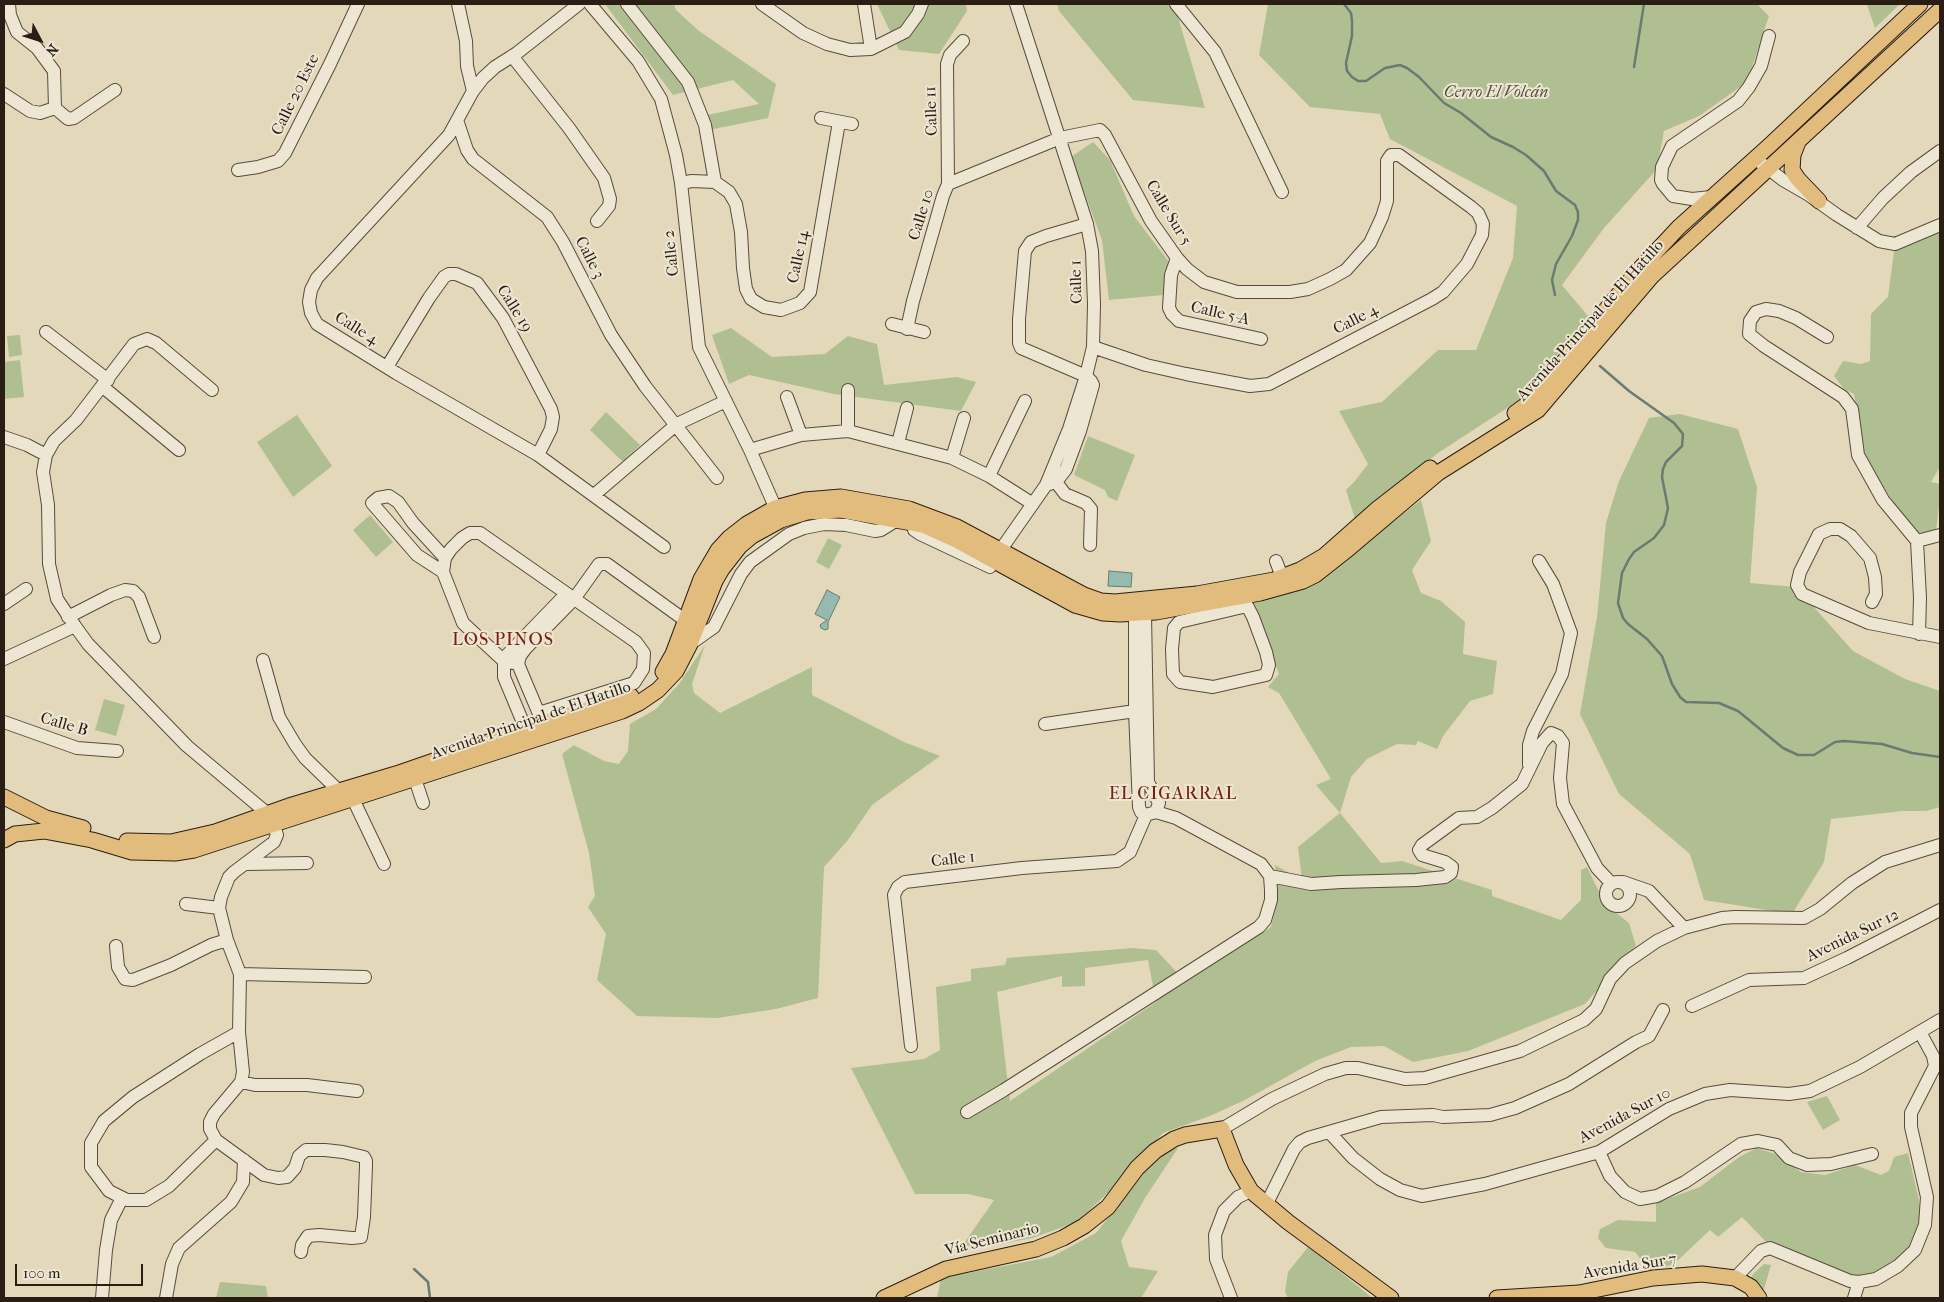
<!DOCTYPE html>
<meta charset="utf-8">
<style>
body{margin:0}
#map{position:relative;width:1944px;height:1302px;overflow:hidden;background:#e4d8ba;font-family:"IM FELL French Canon",serif}
canvas{display:block}
.frame{position:absolute;inset:0;border:5px solid #2a1d13;pointer-events:none}
.north{position:absolute;left:15px;top:15px;width:50px;height:50px;-webkit-text-stroke:4px #ede6d2;paint-order:stroke;rotate:130deg;font-size:14px;font-weight:700;line-height:20px;text-align:center;color:#2a1d13}
.north::after{content:'';display:block;margin:auto;width:18px;height:22px;background:#2a1d13;clip-path:polygon(50% 0,100% 100%,50% 72%,0 100%)}
.scale{position:absolute;left:15px;top:1264px;width:128px;height:22px;box-sizing:border-box;border:2px solid #2a1d13;border-top:0;padding-left:6px;font-size:15px;line-height:18px;white-space:nowrap;color:#2a1d13;-webkit-text-stroke:4px #ede6d2;paint-order:stroke}
</style>
<div id="map">
<canvas width="1944" height="1302"></canvas>
<div class="frame"></div>
<div class="north">N</div>
<div class="scale">100 m</div>
</div>
<script>
const c = document.querySelector('canvas').getContext('2d');
c.lineJoin = 'round';
function fillPath(path, color) { c.fillStyle = color; c.fill(path, 'evenodd'); }
const toPath = rows => new Path2D(rows.map(r => 'M' + r).join(''));
function stroke(path, color, width, dash) { c.strokeStyle = color; c.lineWidth = width; c.lineCap = dash ? 'butt' : 'round'; c.setLineDash(dash || []); c.stroke(path); }
function label(font, color, halo, rows, align = 'center') {
  c.font = font + ' "IM FELL French Canon",serif'; c.lineWidth = 4; c.setLineDash([]); c.textBaseline = 'middle'; c.strokeStyle = halo; c.fillStyle = color; for (const [text, x, y, turn = 0] of rows) {
    c.save(); c.translate(x, y); c.rotate((+turn || 0) * Math.PI / 180); c.textAlign = isNaN(turn) ? turn : align; if (halo) c.strokeText(text, 0, 0); c.fillText(text, 0, 0); c.restore();
  }
}
fillPath(toPath([
 [605,4,674,4,676,10,699,31,776,84,768,118,709,130,707,115,759,104,733,80,673,95],
 [877,4,966,4,967,11,939,54,899,50],
 [1057,4,1170,4,1177,14,1205,108,1133,100,1059,11],
 [1268,4,1759,4,1758,5,1769,16,1747,82,1699,116,1664,131,1657,169,1604,228,1562,285,1588,316,1524,397,1438,453,1355,519,1346,490,1355,481,1368,464,1339,411,1382,402,1438,350,1476,350,1513,258,1517,206,1390,139,1380,114,1310,107,1259,55],
 [1865,4,1900,4,1875,28,1867,5],
 [1093,142,1110,160,1134,216,1169,262,1163,295,1109,300,1102,240,1071,157],
 [1940,225,1940,467,1931,482,1940,484,1940,498,1936,530,1919,533,1901,514,1861,453,1860,430,1854,394,1844,389,1834,376,1843,361,1861,364,1870,361,1871,314,1888,297,1895,244],
 [731,328,772,357,825,354,848,336,877,344,884,385,957,377,976,382,961,411,834,394,749,375,729,384,712,335],
 [20,335,22,355,9,357,7,336],
 [20,360,24,397,4,399,4,362],
 [606,412,640,445,623,462,590,430],
 [1680,414,1738,429,1757,487,1750,583,1796,587,1853,651,1905,679,1940,691,1940,807,1926,811,1903,811,1831,819,1824,862,1792,914,1704,900,1690,854,1619,794,1580,714,1597,617,1606,523,1619,481,1649,418],
 [297,415,332,466,293,497,257,442],
 [1088,436,1135,455,1117,501,1108,497,1105,490,1074,475],
 [1421,500,1431,541,1412,570,1421,593,1441,601,1465,622,1463,654,1497,661,1493,694,1470,701,1443,736,1437,749,1418,741,1416,745,1397,744,1367,759,1351,777,1340,813,1381,863,1402,861,1492,890,1492,896,1561,920,1581,900,1581,870,1587,867,1605,904,1629,923,1636,946,1585,1004,1468,1051,1413,1062,1384,1046,1351,1047,1315,1061,1245,1100,1210,1116,1163,1133,1119,1182,1077,1222,1032,1238,958,1252,994,1200,968,1194,915,1194,851,1068,924,1059,940,1050,936,987,971,981,971,969,1005,965,1007,958,1133,948,1156,950,1186,982,1271,927,1278,895,1275,865,1302,880,1298,847,1340,813,1316,785,1331,779,1279,693,1268,687,1279,674,1250,600,1313,584],
 [1148,960,1156,1002,1010,1101,997,992,1062,976,1062,987,1085,986,1085,968],
 [370,515,393,542,376,557,353,530],
 [828,538,842,545,829,569,816,562],
 [705,645,692,684,694,693,720,713,812,667,812,695,904,742,940,756,872,805,848,840,824,867,818,998,776,1009,717,1018,637,1016,597,980,606,934,588,907,595,896,589,853,562,754,574,745,604,761,619,764,628,751,630,724,656,709,679,684],
 [104,699,125,705,116,736,95,730],
 [1827,1096,1840,1120,1823,1130,1807,1102],
 [1178,1148,1145,1198,1121,1241,1129,1267,1158,1271,1141,1298,937,1298,941,1278,1051,1257,1096,1233,1157,1156],
 [1757,1148,1775,1154,1801,1172,1825,1175,1855,1165,1881,1175,1889,1171,1894,1157,1908,1153,1919,1200,1920,1224,1912,1243,1898,1260,1875,1272,1854,1276,1770,1246,1742,1217,1718,1237,1710,1230,1674,1264,1646,1272,1642,1261,1635,1252,1606,1248,1598,1238,1600,1229,1618,1220,1656,1222,1656,1203,1700,1187,1739,1157],
 [1308,1247,1358,1286,1372,1298,1288,1298,1285,1292,1288,1272],
 [1764,1264,1771,1265,1762,1296,1751,1279,1753,1274],
 [220,1282,266,1286,268,1298,216,1298]
]), '#b0bf92');
const water = toPath([
 [1109,571,1132,573,1131,587,1108,586,1109,571],
 [827,590,840,597,828,622,828,629,825,630,821,628,820,625,827,620,815,614,827,590]
]);
fillPath(water, '#95bab0');
stroke(water, '#6a7b71', 1);
stroke(toPath([
 [1344,4,1351,13,1352,21,1352,36,1346,63,1347,71,1352,77,1358,81,1366,81,1385,68,1400,65,1407,68,1419,77,1444,103,1461,113,1491,137,1513,147,1526,155,1544,171,1556,191,1575,205,1578,212,1578,220,1572,236,1556,264,1552,280,1555,295],
 [1634,67,1644,4],
 [1600,366,1629,391,1674,423,1683,434,1682,446,1666,462,1663,469,1662,477,1668,508,1664,525,1654,538,1634,552,1629,559,1622,573,1618,603,1623,618,1628,624,1647,639,1662,656,1672,684,1680,697,1686,702,1719,703,1738,711,1783,748,1798,755,1814,755,1835,742,1844,741,1882,744,1912,753,1940,757],
 [414,1269,428,1282,430,1298]
]), '#6a7b71', 2.5);
const minor = toPath([
 [458,4,466,41,467,66,473,91],
 [579,4,517,53,495,67,483,78,473,91,449,135,317,278,311,290,309,302,311,313,317,324,396,373,538,455,664,547],
 [590,4,638,61,661,99,676,155,681,183,699,347,750,450,779,516],
 [627,4,688,82,705,125,715,182],
 [762,4,803,33,827,44,850,50,871,49,905,32,918,14,922,4],
 [864,4,871,49],
 [1176,4,1215,52,1282,192],
 [512,56,569,128,604,178,610,199,609,206,597,221],
 [4,94,30,111,40,113,55,108,54,71,37,48,17,32,10,15,9,4],
 [55,108,68,119,74,118,115,90],
 [821,118,852,124],
 [458,123,467,150,473,159,547,217,563,242,611,335,645,386,717,478],
 [1761,163,1783,180,1809,195,1837,215,1879,241,1895,244,1940,225],
 [238,170,258,167,278,161,285,153,330,64,358,4],
 [681,183,692,181,715,182,729,192,736,204,741,232,743,268,746,289,751,299,764,307,781,310,800,303,810,292,839,122],
 [948,184,1060,138,1100,130,1105,135,1151,221,1177,258,1187,269,1204,282,1237,292,1290,292,1308,289,1330,279,1346,270,1370,243,1382,217,1387,201,1387,161,1391,155,1399,155,1471,207,1478,213,1483,224,1482,235,1467,264,1443,292,1432,299,1269,384,1250,386,1186,374,1146,365,1093,347],
 [1711,197,1692,199,1673,196,1663,184,1661,180,1662,167,1672,146,1738,101,1749,87,1761,66,1769,36],
 [1857,228,1883,198,1911,172,1940,151],
 [1177,258,1171,275,1169,308,1172,314,1179,321,1261,339],
 [892,324,924,332],
 [907,329,913,301,943,196,948,184,947,64,950,55,963,41],
 [46,332,108,380],
 [1827,337,1796,318,1779,311,1766,309,1756,312,1750,321,1749,334,1764,346,1843,397,1852,409,1858,455,1883,500,1917,541,1920,598,1919,634],
 [387,367,429,298,444,277,449,274,456,274,477,283,503,318,551,409,553,417,551,429,538,455],
 [103,387,179,450],
 [848,390,848,431],
 [787,397,801,435],
 [4,437,27,445,46,455,43,472,48,505,49,564,57,599,75,626,88,644,187,746,268,814,273,823,277,835,274,842,234,872,229,877,221,897,219,908,227,940,240,974,239,1032,243,1072,241,1082,214,1114,210,1122,210,1129,216,1140,264,1175,278,1178,287,1177,295,1168,299,1156,306,1150,325,1150,343,1152,364,1157,366,1161,366,1166,364,1217,361,1237,352,1238,319,1235,308,1236,302,1245,301,1252],
 [898,443,907,408],
 [750,450,801,435,848,431,952,458,989,476,1033,504],
 [46,455,54,441,76,420,134,344,147,339,156,343,212,390],
 [952,458,964,418],
 [989,476,1025,401],
 [1056,482,1065,494,1086,503,1091,509,1090,545],
 [1046,485,1056,482,1066,469,1080,431,1093,385,1091,381,1086,376,1021,348,1019,343,1019,319,1025,251,1031,242,1046,236,1087,224],
 [594,495,677,424,726,401],
 [913,523,914,530,920,534,990,567],
 [1917,541,1940,535],
 [995,558,1046,485,1069,429,1086,376,1093,347,1094,304,1092,251,1087,224,1016,4],
 [1276,561,1282,577],
 [443,572,417,555,372,503,378,498,389,496,398,502,413,523,445,558],
 [1242,596,1253,617,1266,652,1269,665,1266,675,1213,687,1180,682,1173,674,1172,649,1174,628,1179,622,1247,606],
 [1872,602,1876,594,1875,577,1870,558,1851,536,1840,529,1830,529,1819,534,1800,572,1797,585,1802,594,1869,623,1940,637],
 [4,604,26,589],
 [1138,604,1135,613,1135,711,1139,807,1141,812,1146,815],
 [1141,604,1145,613,1148,782,1159,803,1156,812,1149,814],
 [68,617,111,595,125,590,133,591,139,597,154,637],
 [690,644,714,627,741,574,750,562,789,534,804,528,824,524,846,525,875,531,881,530,897,520],
 [4,659,75,626],
 [263,660,279,717,295,744,305,758,339,791],
 [518,664,504,661,463,623,443,572,445,558,451,549,462,538,470,533,480,533,636,642,644,653,643,669,634,683,539,713],
 [542,721,518,664,520,656,526,648,574,599,599,564,607,564,686,621],
 [4,722,77,748,117,751],
 [1045,724,1135,711],
 [529,737,504,677,504,661,507,655,566,594],
 [1529,765,1529,745,1533,731,1562,674,1571,633,1553,584,1539,561],
 [415,779,423,803],
 [353,799,384,864],
 [246,864,307,863],
 [1270,876,1311,884,1341,882,1416,880,1445,877,1451,873,1452,867,1445,862,1422,855,1419,850,1422,845,1459,818,1477,817,1492,808,1522,784,1542,743,1551,733,1558,736,1563,743,1560,778,1563,804,1597,868,1611,883],
 '1606 894a12 12 0 1 1 24 0a12 12 0 1 1-24 0Z',
 [1623,882,1649,891,1684,928],
 [186,904,219,908],
 [116,946,118,967,125,979,133,980,171,965,211,945,227,940],
 [240,974,365,977],
 [1692,1006,1749,980,1804,978,1847,958,1940,910],
 [911,1046,894,895,898,887,905,882,1022,868,1117,861,1130,852,1146,815],
 [241,1082,255,1085,307,1085,357,1091],
 [967,1112,1004,1090,1259,927,1265,920,1271,900,1271,890,1270,876,1261,864,1176,818,1156,812],
 [1222,1129,1272,1099,1325,1074,1346,1068,1358,1068,1405,1079,1425,1078,1520,1051,1584,1020,1596,1009,1610,979,1625,963,1657,941,1684,928,1722,918,1735,917,1804,918,1820,909,1852,883,1885,862,1940,845],
 [1330,1133,1353,1158,1380,1179,1400,1190,1422,1196,1485,1184,1599,1152,1669,1109,1705,1094,1730,1090,1789,1094,1810,1091,1860,1067,1940,1020],
 [216,1140,169,1186,146,1200,127,1200,109,1191,91,1167,91,1143,104,1121,133,1097,200,1054,239,1032],
 [1599,1152,1610,1176,1625,1192,1640,1199,1657,1196,1685,1182,1741,1144,1758,1141,1777,1145,1789,1158,1807,1165,1831,1164,1872,1154],
 [1266,1205,1294,1149,1300,1142,1308,1138,1381,1117,1433,1115,1443,1117,1490,1115,1515,1108,1569,1084,1636,1042,1649,1036,1663,1010],
 [1735,1278,1761,1251,1770,1248,1850,1281,1859,1282,1876,1279,1898,1266,1915,1250,1925,1225,1927,1197,1911,1127,1911,1113,1935,1066,1933,1056,1920,1032],
 [102,1298,106,1250,111,1220,122,1198],
 [166,1298,172,1264,179,1248,231,1202,243,1182,244,1160],
 [1231,1298,1216,1259,1215,1235,1224,1211,1238,1197,1251,1191],
 [1854,1298,1859,1282]
]);
const major = toPath([
 [1798,142,1793,155,1792,170,1798,179,1819,201],
 [1515,413,1530,402,1539,392,1636,273,1679,227,1769,146,1920,4],
 [663,672,673,654,701,579,718,550,729,538,747,524,775,508,805,500,841,497,909,509,957,527,1084,595,1101,601,1115,602,1197,594,1274,580,1300,570,1324,556,1376,510,1430,468],
 [4,797,46,818,83,828],
 [4,840,15,834,44,831,92,840,132,852,175,853,194,850,622,711,639,703,658,690,676,671,690,644,715,581,722,569,740,546,752,536,781,520,807,512,841,510,923,525,956,540,1075,605,1103,613,1120,614,1156,612,1260,593,1303,581,1315,575,1348,549,1438,473,1538,410,1652,276,1940,10],
 [127,841,171,842,215,832,289,806,396,774,552,720,615,702,631,696],
 [884,1298,946,1269,1036,1249,1063,1238,1084,1226,1108,1207,1137,1168,1155,1151,1174,1139,1185,1135,1222,1129,1236,1165,1251,1191,1288,1222,1391,1298],
 [1497,1298,1579,1293,1653,1278,1702,1274,1735,1278,1751,1287,1759,1298]
]);
stroke(minor, '#584c3d', 14);
stroke(major, '#2a1d13', 17);
stroke(minor, '#ede6d2', 12);
stroke(major, '#e2bc7d', 15);
label('italic 16px', '#524e39', '#ede6d2', [
 ["Cerro El Volcán",1496,93]
]);
label('16px', '#2a1d13', '#ede6d2', [
 ["Calle 20 Este",296,95,-64],
 ["Calle 11",932,111,-92],
 ["Calle Sur 5",1168,213,59],
 ["Calle 10",922,215,-73],
 ["Calle 2",672,253,-96],
 ["Calle 14",799,257,-78],
 ["Calle 3",589,258,63],
 ["Calle 1",1077,282,-92],
 ["Calle 19",514,309,58],
 ["Calle 5-A",1220,314,13],
 ["Calle 4",1356,320,-27],
 ["Avenida Principal de El Hatillo",1591,321,-48],
 ["Calle 4",356,329,32],
 ["Avenida Principal de El Hatillo",531,721,-19],
 ["Calle B",64,725,16],
 ["Calle 1",953,860,-7],
 ["Avenida Sur 12",1853,936,-26],
 ["Avenida Sur 10",1625,1116,-28],
 ["Vía Seminario",992,1240,-14],
 ["Avenida Sur 7",1630,1267,-9]
]);
c.letterSpacing = '1px';
label('18px', '#7a1f14', '#ede6d2', [
 ["LOS PINOS",503,641],
 ["EL CIGARRAL",1173,795]
]);
c.letterSpacing = '0px';
</script>
